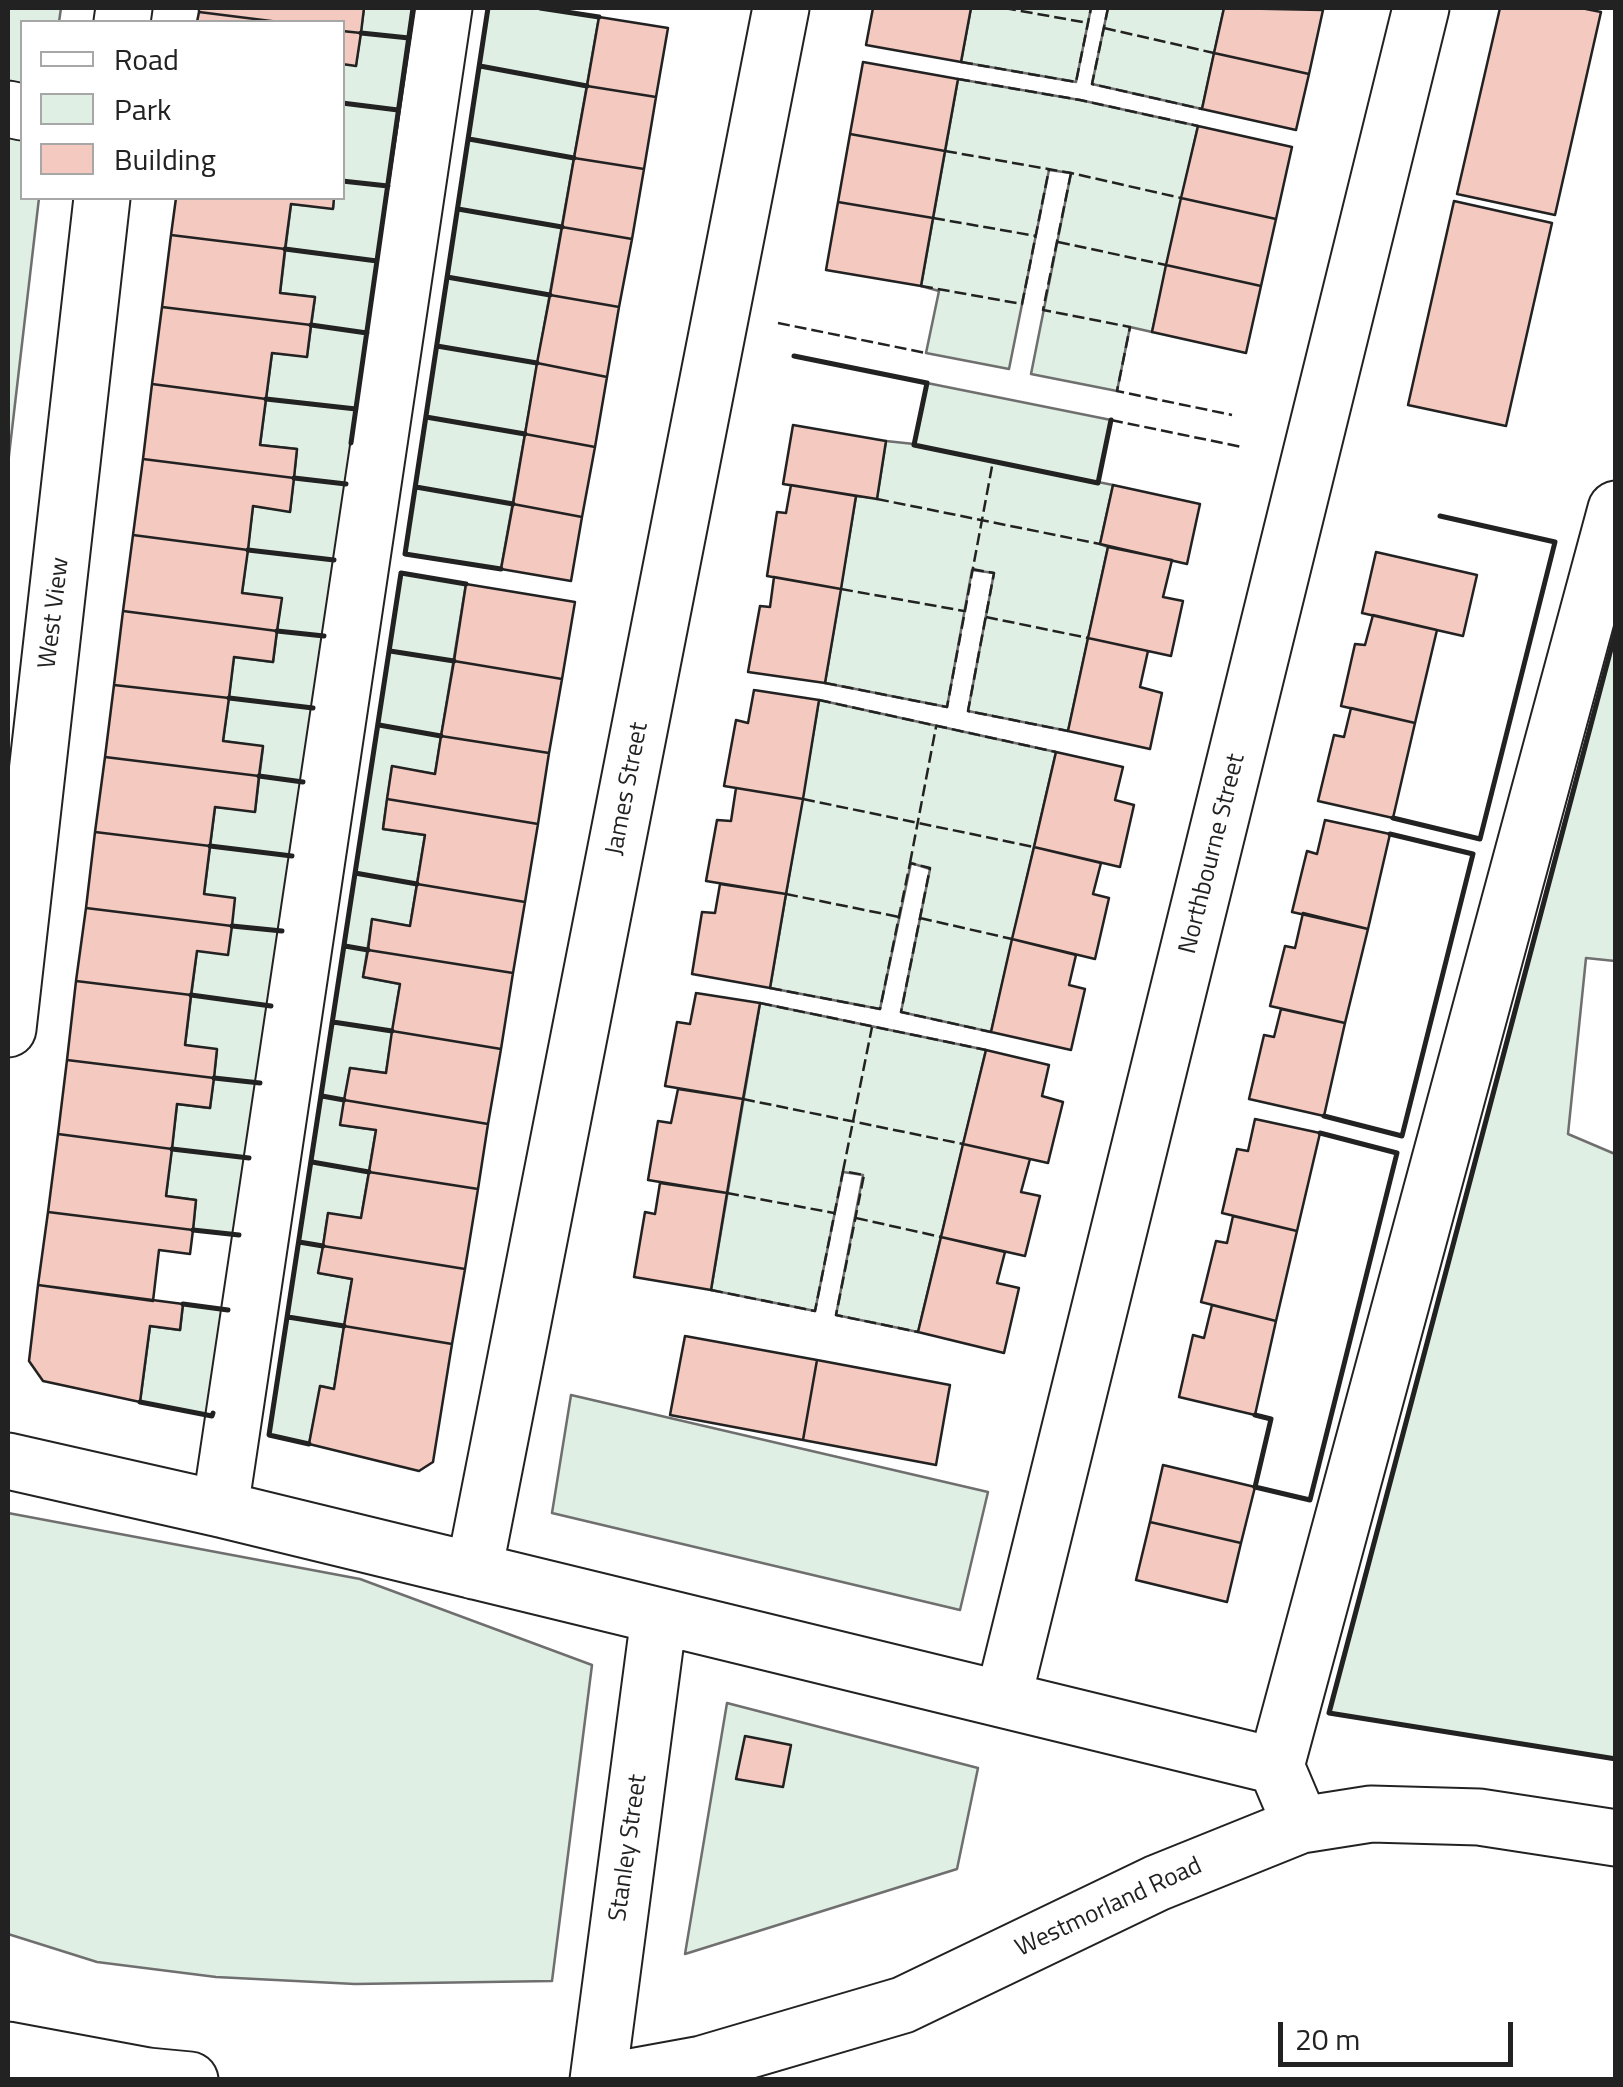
<!DOCTYPE html>
<style>
body{margin:0}
#map{position:relative;width:1623px;height:2087px;overflow:hidden;background:#fff;font-family:"Titillium Web",sans-serif}
canvas{display:block}
.frame{position:absolute;inset:0;border:10px solid #222;pointer-events:none}
.legend{position:absolute;left:20px;top:20px;width:325px;height:180px;box-sizing:border-box;background:#fff;border:2px solid #a7a7a7;margin:0;padding:12px 18px;list-style:none;font-size:30px;color:#222}
.legend li{display:flex;align-items:center;gap:20px;height:50px}
.legend b{width:50px;border:2px solid #a7a7a7}
.scale{position:absolute;left:1278px;top:2022px;width:235px;height:45px;box-sizing:border-box;border:5px solid #222;border-top:0;padding-left:12px;font-size:30px;line-height:35px;white-space:nowrap;color:#222;-webkit-text-stroke:8px #fff;paint-order:stroke}
</style>
<div id="map">
<canvas width="1623" height="2087"></canvas>
<div class="frame"></div>
<ul class="legend">
<li><b style="height:12px;background:#fff"></b>Road</li>
<li><b style="height:28px;background:#e0efe3"></b>Park</li>
<li><b style="height:28px;background:#f3c9c0"></b>Building</li>
</ul>
<div class="scale">20 m</div>
</div>
<script>
const c = document.querySelector('canvas').getContext('2d');
c.lineJoin = 'round';
function fillPath(path, color) { c.fillStyle = color; c.fill(path, 'evenodd'); }
const toPath = rows => new Path2D(rows.map(r => 'M' + r).join(''));
function stroke(path, color, width, dash) { c.strokeStyle = color; c.lineWidth = width; c.lineCap = dash ? 'butt' : 'round'; c.setLineDash(dash || []); c.stroke(path); }
function label(font, color, halo, rows, align = 'center') {
  c.font = font + ' "Titillium Web",sans-serif'; c.lineWidth = 8; c.setLineDash([]); c.textBaseline = 'middle'; c.strokeStyle = halo; c.fillStyle = color; for (const [text, x, y, turn = 0] of rows) {
    c.save(); c.translate(x, y); c.rotate((+turn || 0) * Math.PI / 180); c.textAlign = isNaN(turn) ? turn : align; if (halo) c.strokeText(text, 0, 0); c.fillText(text, 0, 0); c.restore();
  }
}
const green = toPath([
 [8,8,61,8,59,22,22,22,22,198,39,198,8,464,8,8],
 [364,8,413,8,239,1235,193,1230,196,1200,166,1196,177,1104,210,1108,217,1050,185,1045,215,807,255,811,263,747,223,741,234,657,273,662,281,599,242,593,253,506,290,511,297,449,260,445,272,353,307,356,315,297,280,293,291,204,333,208,334,198,342,198,343,64,356,65,364,8],
 [488,8,540,8,599,17,501,569,405,554,488,8],
 [971,8,1091,8,1076,82,961,62,971,8],
 [1108,8,1224,8,1202,109,1092,84,1108,8],
 [958,79,1080,100,1198,126,1152,332,1130,327,1117,391,1031,374,1071,173,1049,170,1009,369,926,353,939,291,921,286,958,79],
 [927,383,1111,420,1098,482,1113,485,1100,544,1108,547,1068,731,968,711,994,573,972,570,947,707,825,683,856,496,877,498,886,441,914,444,927,383],
 [401,573,466,584,435,774,392,767,383,829,425,835,410,926,372,920,363,977,400,984,386,1073,350,1068,341,1125,376,1130,361,1218,328,1214,319,1273,352,1279,334,1389,321,1386,309,1444,269,1435,401,573],
 [1615,630,1615,961,1586,958,1568,1134,1615,1154,1615,1759,1329,1713,1615,630],
 [819,700,1056,752,991,1032,901,1012,930,869,911,863,880,1009,770,988,819,700],
 [760,1003,986,1050,918,1332,836,1315,863,1175,843,1172,815,1311,711,1290,760,1003],
 [183,1304,228,1310,212,1416,140,1402,150,1326,180,1330,183,1304],
 [571,1395,988,1492,960,1610,552,1513,571,1395],
 [8,1513,360,1579,592,1665,552,1981,355,1984,216,1977,97,1962,8,1934,8,1513],
 [727,1703,978,1768,957,1869,685,1954,727,1703]
]);
fillPath(green, '#e0efe3');
stroke(green, '#6f6f6f', 2.5);
const building = toPath([
 [199,8,364,8,361,33,342,31,342,22,279,22,199,12,199,8],
 [873,8,971,8,961,62,866,45,873,8],
 [1224,8,1323,10,1309,74,1214,53,1224,8],
 [1500,8,1581,8,1601,12,1555,215,1457,194,1500,8],
 [199,12,279,22,197,22,199,12],
 [599,17,668,28,656,97,587,86,599,17],
 [342,31,361,33,356,66,342,64,342,31],
 [1214,53,1309,74,1296,130,1202,109,1214,53],
 [863,62,958,79,945,151,850,134,863,62],
 [587,86,656,97,644,169,574,158,587,86],
 [1198,126,1292,147,1276,219,1181,198,1198,126],
 [850,134,945,151,933,218,838,202,850,134],
 [574,158,644,169,632,239,562,227,574,158],
 [176,198,334,198,333,209,291,204,285,249,171,235,176,198],
 [1181,198,1276,219,1261,286,1166,265,1181,198],
 [1454,201,1552,223,1506,426,1408,405,1454,201],
 [838,202,933,218,921,286,826,270,838,202],
 [562,227,632,239,619,307,550,295,562,227],
 [171,235,285,249,280,293,315,297,311,325,162,307,171,235],
 [1166,265,1261,286,1246,353,1152,332,1166,265],
 [550,295,619,307,607,377,537,363,550,295],
 [162,307,311,325,307,357,272,353,266,399,152,384,162,307],
 [537,363,607,377,595,447,525,434,537,363],
 [152,384,266,399,260,445,297,449,294,478,143,459,152,384],
 [793,425,886,441,877,499,783,484,793,425],
 [525,434,595,447,582,517,513,504,525,434],
 [143,459,294,478,290,512,253,506,248,550,133,535,143,459],
 [791,485,856,496,841,589,767,576,777,512,786,513,791,485],
 [1113,485,1200,504,1187,564,1100,544,1113,485],
 [513,504,582,517,571,581,501,569,513,504],
 [133,535,248,550,242,593,282,598,277,631,123,611,133,535],
 [1108,547,1172,560,1163,597,1183,601,1171,656,1088,638,1108,547],
 [1376,552,1477,575,1463,636,1362,613,1376,552],
 [774,577,841,589,825,683,748,672,760,606,770,607,774,577],
 [466,584,575,602,562,679,454,661,466,584],
 [123,611,277,631,273,662,234,657,229,698,114,685,123,611],
 [1373,615,1437,630,1415,723,1341,706,1355,644,1365,645,1373,615],
 [1088,638,1148,651,1140,687,1162,693,1150,749,1068,731,1088,638],
 [454,661,562,679,549,753,441,736,454,661],
 [114,685,229,698,223,741,263,746,259,776,105,757,114,685],
 [754,690,819,700,803,799,724,786,736,720,748,723,754,690],
 [1351,708,1415,723,1393,818,1318,801,1334,735,1344,737,1351,708],
 [441,736,549,753,538,824,387,799,392,766,435,774,441,736],
 [1056,752,1123,767,1115,800,1134,805,1120,867,1034,847,1056,752],
 [105,757,259,776,255,812,215,807,210,846,95,832,105,757],
 [736,788,803,799,786,894,706,881,717,820,731,821,736,788],
 [387,799,538,824,525,902,417,884,425,835,383,829,387,799],
 [1325,820,1390,834,1368,929,1292,912,1307,851,1317,854,1325,820],
 [95,832,210,846,204,894,235,898,232,926,86,908,95,832],
 [1034,847,1101,863,1093,894,1109,898,1095,959,1012,939,1034,847],
 [417,884,525,902,513,973,368,950,372,919,410,926,417,884],
 [720,884,786,894,770,988,692,974,702,912,715,913,720,884],
 [86,908,232,926,228,955,197,951,191,995,76,981,86,908],
 [1303,913,1368,929,1345,1023,1270,1006,1285,946,1295,948,1303,913],
 [1012,939,1076,955,1069,985,1085,989,1071,1050,991,1032,1012,939],
 [368,950,513,973,501,1049,392,1031,400,984,363,977,368,950],
 [76,981,191,995,185,1045,217,1049,214,1078,67,1060,76,981],
 [696,993,760,1003,743,1099,665,1086,677,1022,690,1024,696,993],
 [1281,1009,1345,1023,1324,1116,1249,1099,1264,1035,1274,1037,1281,1009],
 [392,1031,501,1049,488,1124,344,1100,350,1068,386,1073,392,1031],
 [986,1050,1049,1065,1042,1096,1063,1102,1048,1163,963,1144,986,1050],
 [67,1060,214,1078,210,1108,177,1104,172,1149,58,1134,67,1060],
 [678,1089,743,1099,727,1193,648,1180,658,1121,671,1123,678,1089],
 [344,1100,488,1124,478,1189,369,1172,376,1130,340,1125,344,1100],
 [1255,1119,1320,1133,1297,1231,1222,1213,1237,1149,1248,1151,1255,1119],
 [58,1134,172,1149,166,1196,196,1200,193,1230,48,1212,58,1134],
 [963,1144,1030,1159,1021,1192,1040,1196,1025,1256,941,1237,963,1144],
 [369,1172,478,1189,465,1269,323,1246,328,1213,361,1218,369,1172],
 [660,1183,727,1193,711,1290,634,1277,645,1212,655,1214,660,1183],
 [48,1212,193,1230,190,1254,159,1250,153,1301,38,1285,48,1212],
 [1233,1216,1297,1231,1276,1321,1201,1302,1216,1241,1227,1243,1233,1216],
 [941,1237,1005,1252,997,1283,1019,1288,1004,1353,918,1332,941,1237],
 [323,1246,465,1269,452,1344,344,1326,352,1279,318,1273,323,1246],
 [38,1285,183,1304,180,1330,150,1326,140,1402,43,1381,29,1361,38,1285],
 [1212,1305,1276,1321,1255,1415,1179,1397,1193,1335,1204,1338,1212,1305],
 [344,1326,452,1344,433,1462,419,1471,309,1444,320,1386,334,1389,344,1326],
 [685,1336,817,1360,803,1440,670,1415,685,1336],
 [817,1360,950,1385,936,1465,803,1440,817,1360],
 [1163,1465,1255,1487,1241,1543,1150,1522,1163,1465],
 [1150,1522,1241,1543,1227,1602,1136,1580,1150,1522],
 [745,1736,791,1745,783,1787,736,1779,745,1736]
]);
fillPath(building, '#f3c9c0');
stroke(building, '#222', 2.5);
const minor = toPath([
 [122,22,124,8],
 [8,109,22,112],
 [8,1029,102,198],
 [8,1461,220,1509,1276,1766,1301,1825],
 [220,1509,444,8],
 [474,1571,781,8],
 [1003,1699,1421,8],
 [1276,1766,1616,509],
 [8,2050,148,2076,190,2080],
 [598,2080,659,1617],
 [614,2080,702,2064,903,2005,1157,1883,1301,1825,1371,1814,1479,1817,1616,1838]
]);
stroke(minor, '#222', 59);
stroke(minor, '#fff', 55);
stroke(toPath([
 [1004,8,1088,23],
 [1108,8,1092,84,1202,109],
 [1104,28,1214,53],
 [961,62,1076,82,1091,8],
 [958,79,1080,100,1198,126],
 [945,151,1071,173,1181,198],
 [1071,173,1043,310,1130,327,1117,391,1232,415],
 [933,218,1036,236],
 [1058,242,1166,265],
 [921,286,1022,304,1049,169],
 [778,323,926,353],
 [1111,420,1242,447],
 [877,499,1100,544],
 [972,569,994,573,968,711,1068,731],
 [841,589,964,611],
 [986,617,1088,638],
 [825,683,947,707,993,461],
 [819,700,1056,752],
 [803,799,1034,847],
 [910,863,936,727],
 [786,894,899,917],
 [920,918,1012,939],
 [770,988,880,1009,910,863,930,868,901,1012,991,1032],
 [760,1003,986,1050],
 [743,1099,963,1144],
 [843,1171,872,1027],
 [727,1193,834,1213],
 [856,1218,941,1237],
 [711,1290,815,1311,843,1171,864,1175,836,1315,918,1332]
]), '#222', 2.5, [12, 5]);
stroke(toPath([
 [488,8,405,554,501,569],
 [540,8,599,17],
 [361,33,409,38],
 [480,66,587,86],
 [342,103,398,110],
 [469,139,574,158],
 [342,181,388,186],
 [458,209,562,227],
 [285,249,377,261],
 [447,277,550,295],
 [311,325,367,333],
 [437,346,537,363],
 [794,356,927,383,914,445,1098,483,1111,420],
 [266,399,356,409],
 [426,417,525,434],
 [351,443,413,8],
 [294,478,346,484],
 [416,487,513,504],
 [248,550,334,560],
 [1616,630,1329,1713,1616,1759],
 [277,631,324,636],
 [390,651,454,661],
 [229,698,313,708],
 [379,725,441,736],
 [259,776,303,782],
 [1393,818,1480,839,1555,542,1440,516],
 [210,846,292,856],
 [355,873,417,884],
 [232,926,282,931],
 [345,946,368,950],
 [191,995,271,1006],
 [333,1022,392,1031],
 [214,1078,260,1083],
 [322,1096,344,1100],
 [1324,1116,1402,1136,1473,854,1390,834],
 [172,1149,249,1158],
 [312,1162,369,1172],
 [193,1230,239,1235],
 [299,1242,323,1246],
 [183,1304,228,1310],
 [288,1317,344,1326],
 [140,1402,212,1416,213,1413],
 [1255,1415,1271,1419,1255,1487,1310,1500,1397,1153,1320,1133],
 [309,1444,269,1435,401,573,466,584]
]), '#222', 5);
label('25px', '#222', '#fff', [
 ["West View",55,613,-83],
 ["James Street",628,789,-79],
 ["Northbourne Street",1213,854,-76],
 ["Stanley Street",629,1848,-82],
 ["Westmorland Road",1109,1908,-25]
]);
</script>
